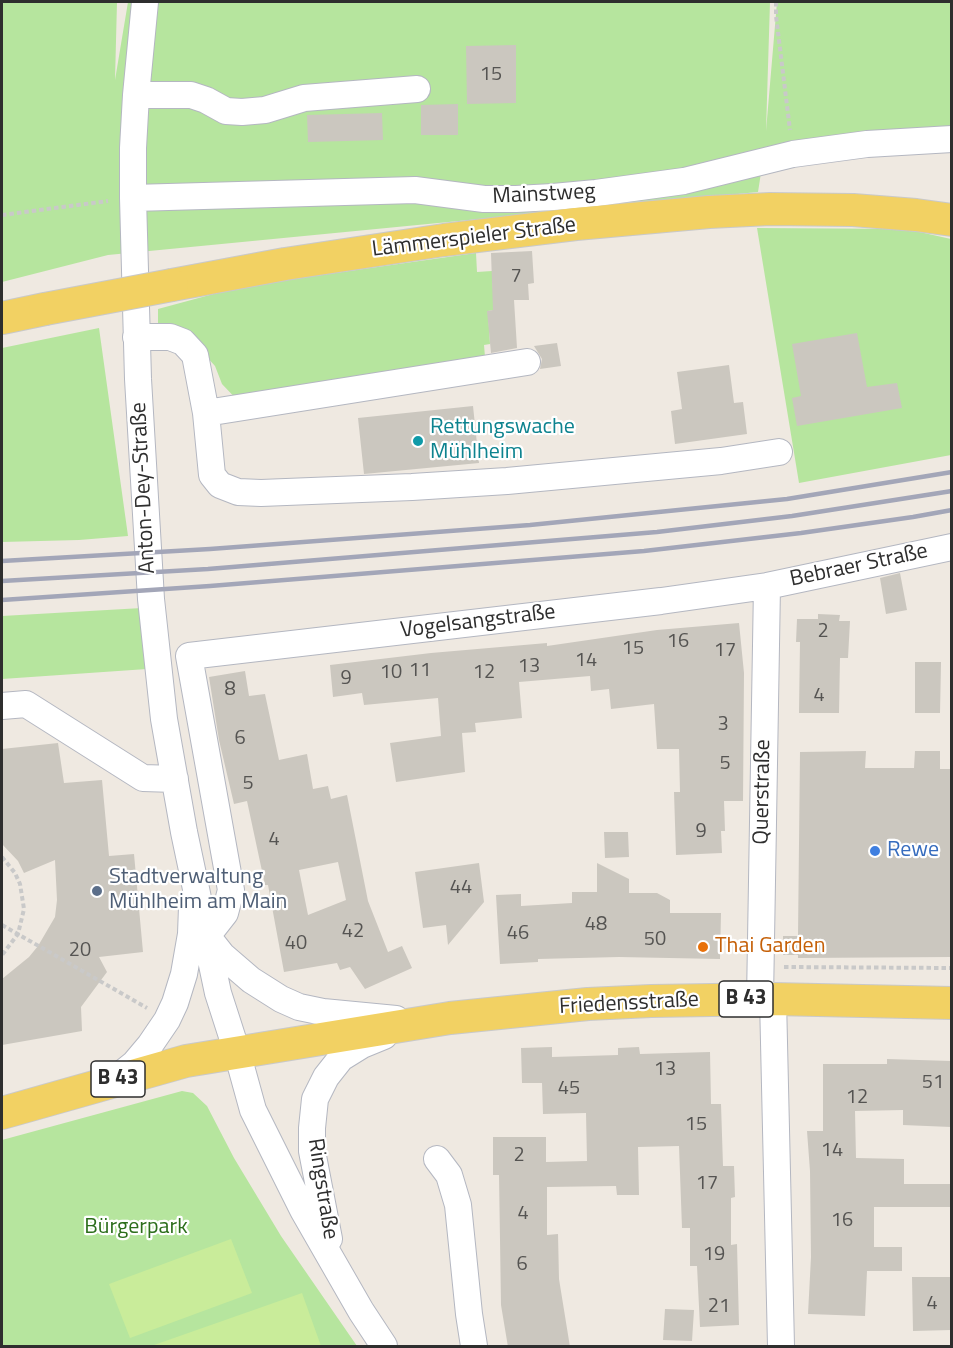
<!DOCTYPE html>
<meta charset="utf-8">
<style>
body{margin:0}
#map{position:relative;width:953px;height:1348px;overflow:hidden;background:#efe9e1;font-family:"Titillium Web",sans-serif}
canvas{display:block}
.frame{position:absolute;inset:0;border:3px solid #2e2e2e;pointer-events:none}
</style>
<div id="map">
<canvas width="953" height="1348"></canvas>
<div class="frame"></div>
</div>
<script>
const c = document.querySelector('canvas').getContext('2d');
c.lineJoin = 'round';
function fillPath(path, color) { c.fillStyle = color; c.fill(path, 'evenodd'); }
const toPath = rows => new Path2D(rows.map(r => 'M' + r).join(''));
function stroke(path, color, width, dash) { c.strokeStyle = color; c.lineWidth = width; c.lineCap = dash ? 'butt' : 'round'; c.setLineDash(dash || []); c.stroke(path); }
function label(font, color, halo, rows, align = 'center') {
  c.font = font + ' "Titillium Web",sans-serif'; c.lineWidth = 4.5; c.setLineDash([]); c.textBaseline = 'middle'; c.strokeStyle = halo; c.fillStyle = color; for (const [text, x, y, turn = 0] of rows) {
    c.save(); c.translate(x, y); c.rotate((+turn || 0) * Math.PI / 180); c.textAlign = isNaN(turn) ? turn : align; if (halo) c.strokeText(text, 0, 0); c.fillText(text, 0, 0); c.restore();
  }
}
fillPath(toPath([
 [2,2,117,2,115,80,128,2,770,2,766,131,777,2,951,2,951,136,765,147,758,192,108,255,2,282],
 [757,228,906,229,951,239,951,455,799,483],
 [476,253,477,272,492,271,494,310,488,311,490,344,484,345,485,357,242,405,222,384,215,366,196,345,158,325,158,309,243,286],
 [99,328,128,536,79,540,2,542,2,348],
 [142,608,147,669,2,679,2,616],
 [182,1091,193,1093,207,1106,234,1158,281,1236,357,1346,2,1346,2,1140]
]), '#b6e59e');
fillPath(toPath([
 [231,1239,252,1293,130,1338,109,1284],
 [302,1293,321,1346,155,1346,154,1345]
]), '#c9ec9a');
fillPath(toPath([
 [516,45,516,103,467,104,466,46],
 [458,104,458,135,421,135,421,105],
 [382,113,383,140,308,142,307,115],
 [532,251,534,283,528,284,529,300,514,300,517,348,491,353,487,311,493,310,491,253],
 [857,333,867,387,897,383,902,408,797,426,792,398,801,396,792,344],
 [557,343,561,366,540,369,542,359,534,346],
 [729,365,734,403,743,402,747,434,675,444,671,411,682,409,677,372],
 [473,406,479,463,364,474,358,418],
 [900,573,907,610,886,614,880,578],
 [818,614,840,615,839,621,850,621,848,658,840,658,839,713,799,713,800,642,796,642,797,619,818,619],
 [739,623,744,673,743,801,724,801,725,831,721,831,722,853,676,855,674,792,680,792,679,749,657,749,654,704,611,709,609,689,591,691,590,676,519,682,522,718,475,723,476,732,462,733,465,772,396,782,390,743,441,736,438,698,364,705,362,693,333,697,330,665,431,653,547,643,547,646,657,630],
 [915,662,941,662,940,713,915,713],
 [245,671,249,696,265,694,279,760,307,754,313,789,328,786,331,799,347,795,368,901,388,952,402,946,412,968,365,989,350,967,340,970,337,963,284,972,268,885,265,885,247,801,234,804,219,740,209,677],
 [338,862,346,900,308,915,299,870],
 [58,743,64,783,102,780,109,856,134,854,143,952,99,957,107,972,81,1007,82,1031,2,1045,2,979,29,957,38,946,55,917,57,900,55,860,24,873,18,861,2,844,2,749],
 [866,751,865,768,914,768,915,751,940,751,940,769,951,769,951,957,798,958,798,955,783,955,783,936,798,936,800,752],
 [604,832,628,832,629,857,605,858],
 [479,863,484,902,448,945,446,925,423,928,415,872],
 [597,863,629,879,629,893,657,893,670,900,670,913,721,913,720,959,619,957,538,959,538,962,500,964,496,895,521,894,521,906,572,903,572,892,597,892],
 [552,1047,552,1057,618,1055,618,1048,639,1047,640,1054,710,1052,711,1104,721,1104,723,1166,734,1166,735,1197,731,1198,731,1245,737,1244,739,1325,700,1327,697,1266,690,1266,690,1228,682,1228,679,1146,638,1147,639,1195,617,1195,616,1186,547,1187,547,1235,558,1234,559,1279,570,1347,508,1347,501,1305,499,1175,493,1175,493,1137,546,1137,546,1162,587,1161,586,1113,543,1114,542,1083,522,1083,521,1048],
 [887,1059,951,1061,951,1127,903,1125,903,1110,855,1111,856,1158,904,1159,904,1184,951,1184,951,1207,874,1207,874,1247,902,1247,902,1271,867,1271,865,1316,808,1314,811,1257,810,1171,807,1131,823,1131,823,1064,887,1064],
 [912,1277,951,1277,951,1330,913,1331],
 [665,1309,694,1310,692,1341,663,1340]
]), '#cbc7bf');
const minor = toPath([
 [145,2,136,95,133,148,133,198,138,379,151,599,164,719,184,832,218,993,237,1052,253,1110,303,1210,361,1311,384,1346],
 [136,95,191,95,206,100,226,111,242,112,265,110,304,98,417,89],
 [133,198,415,190,484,199,516,199,553,197,596,193,684,181,793,154,867,144,952,139],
 [136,337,170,337,183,342,195,355,206,413,212,475,220,485,238,492,261,493,412,487,507,481,721,461,779,452],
 [206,413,527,362],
 [2,706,26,704,143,778,175,779],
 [760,999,767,586],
 [773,999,781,1346],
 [396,1019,323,1012,299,1007,281,999,251,980,222,955,207,936,225,913,231,890,189,656,661,601,767,586,952,547],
 [114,1080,134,1064,150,1045,167,1020,175,1003,184,974,191,934,192,907],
 [437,1159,449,1175,458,1205,469,1314,474,1346],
 [329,1239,312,1151,312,1128,315,1099,326,1077,341,1058,362,1045,384,1036]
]);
const major = toPath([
 [172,285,285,264,444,240,576,224,709,212,770,209,853,210,916,215,952,220],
 [2,318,45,309],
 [2,1113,186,1061,450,1018,588,1004,651,1001,773,999,952,1003]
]);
stroke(minor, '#b4b7c1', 28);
stroke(major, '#c9c9c9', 34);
stroke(toPath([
 [776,2,776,16,790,130],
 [2,215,108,201],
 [2,857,15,873,20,884,24,909,18,934,2,955],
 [2,925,147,1008],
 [784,967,952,968]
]), '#c9c9c9', 4, [4.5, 3]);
stroke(minor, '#fff', 26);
stroke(major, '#f2d163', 32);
stroke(toPath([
 [2,561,210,549,530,525,787,499,952,472],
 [2,581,208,569,657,532,792,516,952,491],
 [2,600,210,586,644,551,801,533,913,517,952,510]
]), '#a3a6b8', 4.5);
const majorBridge = toPath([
 [45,309,172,285]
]);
stroke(majorBridge, '#c9c9c9', 34, []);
stroke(majorBridge, '#f2d163', 32);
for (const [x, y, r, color] of [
 [418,441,6,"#0f9aa8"],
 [875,851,6,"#3f7fe0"],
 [97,891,6,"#5c6f8a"],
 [703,947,6,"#e8710a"]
]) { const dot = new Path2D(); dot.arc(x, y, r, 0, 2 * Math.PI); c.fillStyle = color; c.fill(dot); stroke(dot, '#fff', 2); }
label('20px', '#555452', null, [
 ["15",491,75],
 ["7",516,277],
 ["2",823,632],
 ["16",678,642],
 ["15",633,649],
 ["17",725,651],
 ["14",586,661],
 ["13",529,667],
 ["11",420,671],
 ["10",391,673],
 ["12",484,673],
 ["9",346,679],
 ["8",230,690],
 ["4",819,696],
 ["3",723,725],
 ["6",240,739],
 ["5",725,764],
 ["5",248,784],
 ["9",701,832],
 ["4",274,840],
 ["44",461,888],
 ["48",596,925],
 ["42",353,932],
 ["46",518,934],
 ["50",655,940],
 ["40",296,944],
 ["20",80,951],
 ["13",665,1070],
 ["51",933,1083],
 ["45",569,1089],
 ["12",857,1098],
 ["15",696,1125],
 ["14",832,1151],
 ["2",519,1156],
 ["17",707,1184],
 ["4",523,1214],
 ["16",842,1221],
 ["19",714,1255],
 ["6",522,1265],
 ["4",932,1304],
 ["21",719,1307]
]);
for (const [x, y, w] of [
 [746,999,54],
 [118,1079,54]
]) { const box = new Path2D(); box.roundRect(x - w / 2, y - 18, w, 36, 4.5); c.fillStyle = '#fff'; c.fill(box); stroke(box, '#2e2e2e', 1.5); }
label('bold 21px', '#2e2e2e', null, [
 ["B 43",746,999],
 ["B 43",118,1079]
]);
label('22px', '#2e2e2e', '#fff', [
 ["Mainstweg",544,195,-3],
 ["Lämmerspieler Straße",474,238,-7],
 ["Anton-Dey-Straße",144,488,-93],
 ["Bebraer Straße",859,566,-12],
 ["Vogelsangstraße",478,622,-7],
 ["Querstraße",763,792,-89],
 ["Friedensstraße",629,1004,-3],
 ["Ringstraße",322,1189,81]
]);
label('22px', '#0d838f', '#fff', [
 ["Rettungswache",430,428],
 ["Mühlheim",430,453]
], 'left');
label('22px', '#366cbe', '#fff', [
 ["Rewe",887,851]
], 'left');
label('22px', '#4e5e75', '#fff', [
 ["Stadtverwaltung",109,878],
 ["Mühlheim am Main",109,903]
], 'left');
label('22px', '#c56008', '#fff', [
 ["Thai Garden",715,947]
], 'left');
label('22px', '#2c6e1b', '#fff', [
 ["Bürgerpark",136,1228]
]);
</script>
